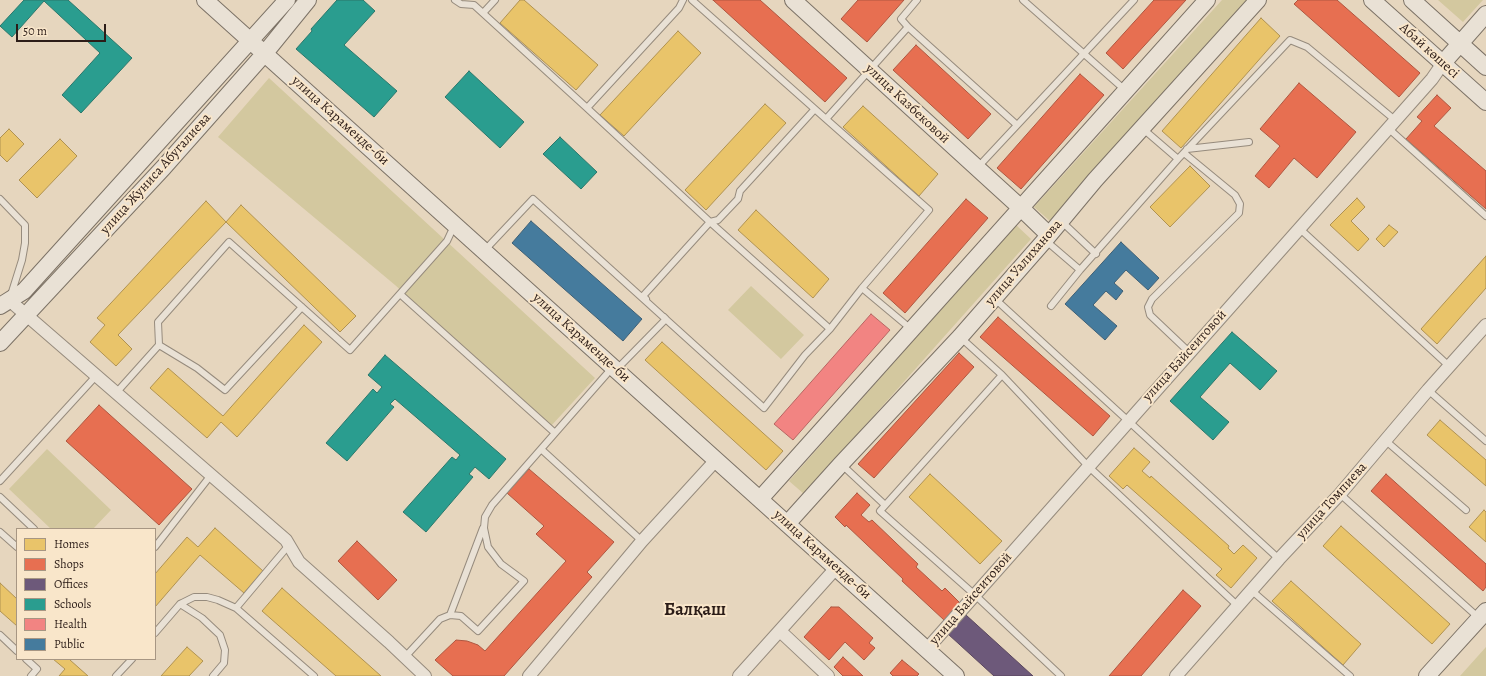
<!DOCTYPE html>
<meta charset="utf-8">
<style>
body{margin:0}
#map{position:relative;width:1486px;height:676px;overflow:hidden;background:#e6d6be;font-family:Alegreya,serif}
canvas{display:block}
.legend{position:absolute;left:16px;top:528px;width:140px;height:132px;box-sizing:border-box;background:#f9e6ca;border:1px solid #a79683;margin:0;padding:5px 7px;list-style:none;font-size:12px;color:#2c1d18}
.legend li{display:flex;align-items:center;gap:8px;height:20px}
.legend b{width:20px;border:1px solid #a79683}
.scale{position:absolute;left:16px;top:24px;width:90px;height:18px;box-sizing:border-box;border:2px solid #2c1d18;border-top:0;padding-left:5px;font-size:12px;line-height:14px;white-space:nowrap;color:#2c1d18;-webkit-text-stroke:3px #f9e6ca;paint-order:stroke}
</style>
<div id="map">
<canvas width="1486" height="676"></canvas>
<ul class="legend">
<li><b style="height:11px;background:#e9c46a"></b>Homes</li>
<li><b style="height:11px;background:#e76f51"></b>Shops</li>
<li><b style="height:11px;background:#6d597a"></b>Offices</li>
<li><b style="height:11px;background:#2a9d8f"></b>Schools</li>
<li><b style="height:11px;background:#f28482"></b>Health</li>
<li><b style="height:11px;background:#457b9d"></b>Public</li>
</ul>
<div class="scale">50 m</div>
</div>
<script>
const c = document.querySelector('canvas').getContext('2d');
c.lineJoin = 'round';
function fillPath(path, color) { c.fillStyle = color; c.fill(path, 'evenodd'); }
const toPath = rows => new Path2D(rows.map(r => 'M' + r).join(''));
function stroke(path, color, width, dash) { c.strokeStyle = color; c.lineWidth = width; c.lineCap = dash ? 'butt' : 'round'; c.setLineDash(dash || []); c.stroke(path); }
function label(font, color, halo, rows, align = 'center') {
  c.font = font + ' Alegreya,serif'; c.lineWidth = 4; c.setLineDash([]); c.textBaseline = 'middle'; c.strokeStyle = halo; c.fillStyle = color; for (const [text, x, y, turn = 0] of rows) {
    c.save(); c.translate(x, y); c.rotate((+turn || 0) * Math.PI / 180); c.textAlign = isNaN(turn) ? turn : align; if (halo) c.strokeText(text, 0, 0); c.fillText(text, 0, 0); c.restore();
  }
}
fillPath(toPath([
 [1222,0,1251,0,1050,221,1034,207],
 [1438,0,1483,0,1463,22],
 [269,78,595,378,551,426,395,285,218,137],
 [1016,225,1031,239,804,494,789,481],
 [751,286,804,335,781,359,728,310],
 [47,449,111,510,93,529,51,529,9,489],
 [1486,647,1486,676,1460,676]
]), '#d3c89f');
const homes = toPath([
 [520,0,524,0,598,65,576,90,500,23,520,0],
 [1261,18,1280,36,1181,148,1162,131,1261,18],
 [678,31,701,53,624,136,600,115,678,31],
 [765,104,786,123,706,210,685,190,765,104],
 [863,106,938,174,919,196,843,127,863,106],
 [9,129,24,144,7,162,0,155,0,138,9,129],
 [60,139,77,156,37,198,19,180,60,139],
 [1190,166,1210,186,1170,227,1150,207,1190,166],
 [1357,198,1365,207,1351,221,1369,239,1358,251,1330,225,1357,198],
 [206,201,226,222,118,335,132,349,116,366,90,342,105,325,97,318,206,201],
 [241,205,356,316,340,332,226,222,241,205],
 [756,210,829,279,813,298,738,230,756,210],
 [1389,225,1398,232,1384,247,1376,239,1389,225],
 [1486,256,1486,288,1437,344,1421,329,1486,256],
 [304,325,322,342,237,437,221,422,207,438,150,388,168,368,223,416,304,325],
 [662,342,783,451,766,470,645,360,662,342],
 [1440,420,1486,460,1486,486,1427,435,1440,420],
 [1134,448,1150,462,1142,471,1150,478,1151,476,1229,546,1228,548,1234,554,1243,545,1257,558,1231,588,1216,575,1222,569,1127,485,1123,489,1109,476,1134,448],
 [930,474,1002,541,980,564,909,497,930,474],
 [1484,510,1486,512,1486,542,1469,527,1484,510],
 [1341,526,1450,624,1432,644,1323,546,1341,526],
 [215,528,263,571,244,593,200,555,155,607,155,574,187,537,198,547,215,528],
 [1291,581,1361,644,1343,665,1272,601,1291,581],
 [0,583,17,599,17,626,0,611,0,583],
 [282,588,381,676,336,676,262,611,282,588],
 [187,647,203,661,189,676,161,676,187,647],
 [53,659,71,659,70,660,88,676,59,676,65,669,53,659]
]);
fillPath(homes, '#e9c46a');
stroke(homes, '#b09251', 1);
const shops = toPath([
 [713,0,760,0,847,78,825,102,713,0],
 [858,0,904,0,867,42,841,19,858,0],
 [1154,0,1186,0,1123,69,1106,53,1154,0],
 [1298,0,1337,0,1420,73,1399,97,1294,4,1298,0],
 [916,45,991,114,968,139,893,70,916,45],
 [1080,74,1104,95,1021,189,997,168,1080,74],
 [1299,83,1356,132,1317,178,1294,158,1269,188,1255,176,1280,146,1260,129,1299,83],
 [1437,95,1451,108,1434,126,1486,171,1486,209,1406,139,1422,121,1417,117,1437,95],
 [966,199,988,218,905,313,883,293,966,199],
 [998,317,1110,416,1093,436,980,337,998,317],
 [959,353,974,367,874,478,858,464,959,353],
 [99,405,192,489,159,525,66,441,99,405],
 [529,469,614,542,587,572,592,577,504,676,453,676,435,660,456,640,467,641,478,645,485,651,566,561,536,534,544,526,507,493,529,469],
 [1386,474,1486,564,1486,587,1483,591,1371,491,1386,474],
 [857,493,870,505,861,515,869,522,872,520,918,564,916,567,942,591,945,588,960,603,944,620,902,581,903,579,846,525,845,527,835,517,857,493],
 [357,541,397,580,378,600,338,561,357,541],
 [1183,590,1201,606,1141,676,1109,676,1183,590],
 [831,607,839,607,873,638,869,643,875,648,864,660,845,642,829,660,804,637,831,607],
 [843,657,863,676,843,676,834,667,843,657],
 [902,660,919,674,917,676,893,676,890,673,902,660]
]);
fillPath(shops, '#e76f51');
stroke(shops, '#af5640', 1);
const offices = toPath([
 [966,615,1033,676,994,676,948,634,966,615]
]);
fillPath(offices, '#6d597a');
stroke(offices, '#5a475d', 1);
const schools = toPath([
 [24,0,68,0,132,58,81,113,62,95,100,53,44,1,12,37,0,26,24,0],
 [337,0,363,0,375,11,344,45,397,91,374,117,296,49,312,31,311,29,337,0],
 [469,71,524,122,500,148,445,97,469,71],
 [560,137,597,172,581,189,543,154,560,137],
 [1232,332,1277,371,1260,390,1230,363,1200,397,1229,422,1213,440,1170,401,1232,332],
 [385,355,506,459,489,479,475,467,469,474,473,477,426,532,403,512,452,457,456,460,460,455,395,399,390,404,394,407,347,461,326,443,373,389,377,393,382,387,368,375,385,355]
]);
fillPath(schools, '#2a9d8f');
stroke(schools, '#2b776b', 1);
const health = toPath([
 [871,314,890,330,793,440,774,424,871,314]
]);
fillPath(health, '#f28482');
stroke(health, '#b76562', 1);
const public = toPath([
 [531,221,642,319,623,341,512,243,531,221],
 [1121,242,1159,278,1148,290,1126,270,1114,283,1123,291,1116,300,1106,291,1093,305,1117,326,1105,340,1065,304,1121,242]
]);
fillPath(public, '#457b9d');
stroke(public, '#3e5f75', 1);
const lane = toPath([
 [455,0,461,4,474,5,587,108,679,8,683,0],
 [692,0,826,119],
 [1023,0,1125,90],
 [483,13,495,0],
 [908,27,901,19,917,0],
 [587,108,710,222,830,329],
 [1142,128,1178,159,1290,40,1307,47,1395,120],
 [1388,128,1486,216],
 [1187,149,1249,142],
 [1184,153,1235,195,1240,204,1239,213,1152,299,1148,307,1150,315,1189,352],
 [978,167,1134,0],
 [0,199,25,225,25,243,22,260,11,295],
 [1061,221,1096,254],
 [1299,228,1449,366],
 [1045,240,1080,270],
 [484,251,533,199,764,408,805,355,830,329,862,288,929,210,826,119,908,27,1017,125],
 [862,288,911,329],
 [400,294,555,433],
 [994,298,1279,559],
 [646,299,643,296,710,222,718,220,738,199,740,191,814,110],
 [1051,306,1080,270,1178,159],
 [960,337,1002,375],
 [159,345,197,368,225,390,302,307],
 [616,370,666,319,664,317],
 [1428,390,1486,441],
 [116,393,159,345,158,322,229,242,350,350,447,241,454,226],
 [1386,441,1466,510],
 [541,449,642,541],
 [841,464,885,505],
 [0,481,96,376],
 [1340,494,1479,618],
 [0,497,34,529],
 [0,532,17,547],
 [289,545,236,608,314,676],
 [155,547,211,475],
 [1251,590,1350,676],
 [180,604,202,618,220,635,225,650,224,663,213,676],
 [450,615,483,528],
 [155,633,180,604,194,597,207,597,218,600,236,608],
 [0,635,17,651],
 [405,657,440,619,450,615,461,616,478,631,524,581,501,564,488,547,484,528,485,517,492,505,612,368],
 [26,659,37,669,31,676],
 [116,676,132,659],
 [1061,676,975,595,880,511,1002,375,1088,466,1238,606]
]);
const street = toPath([
 [9,300,286,540,299,562,389,642,425,676],
 [780,631,828,676],
 [927,649,1432,79,1443,63],
 [529,676,642,541,716,460],
 [739,676,836,568],
 [1176,676,1279,559,1340,494,1428,390,1486,325]
]);
const secondary = toPath([
 [205,0,956,676],
 [793,0,1021,208,1049,235],
 [1372,0,1486,102],
 [1412,0,1486,67],
 [1443,63,1486,14],
 [0,306,24,291,287,0],
 [0,343,164,167,265,53,308,0],
 [760,499,1207,0],
 [787,524,841,464,960,337,1045,240,1095,180,1258,0],
 [1427,676,1486,611]
]);
stroke(lane, '#968b7d', 8);
stroke(street, '#968b7d', 14);
stroke(secondary, '#7c7266', 18);
stroke(lane, '#e9e1d5', 6);
stroke(street, '#e9e1d5', 12);
stroke(secondary, '#e9e1d5', 16);
label('14px', '#2c1d18', '#f9e6ca', [
 ["Абай көшесі",1429,51,42],
 ["улица Казбековой",907,104,43],
 ["улица Караменде-би",340,121,42],
 ["улица Жуниса Абугалиева",156,174,-48],
 ["улица Уалиханова",1024,263,-49],
 ["улица Караменде-би",581,338,42],
 ["улица Байсеитовой",1185,356,-48],
 ["улица Томпиева",1332,501,-48],
 ["улица Караменде-би",822,555,42],
 ["улица Байсеитовой",971,599,-49]
]);
label('bold 18px', '#2c1d18', '#f9e6ca', [
 ["Балқаш",695,611]
]);
</script>
